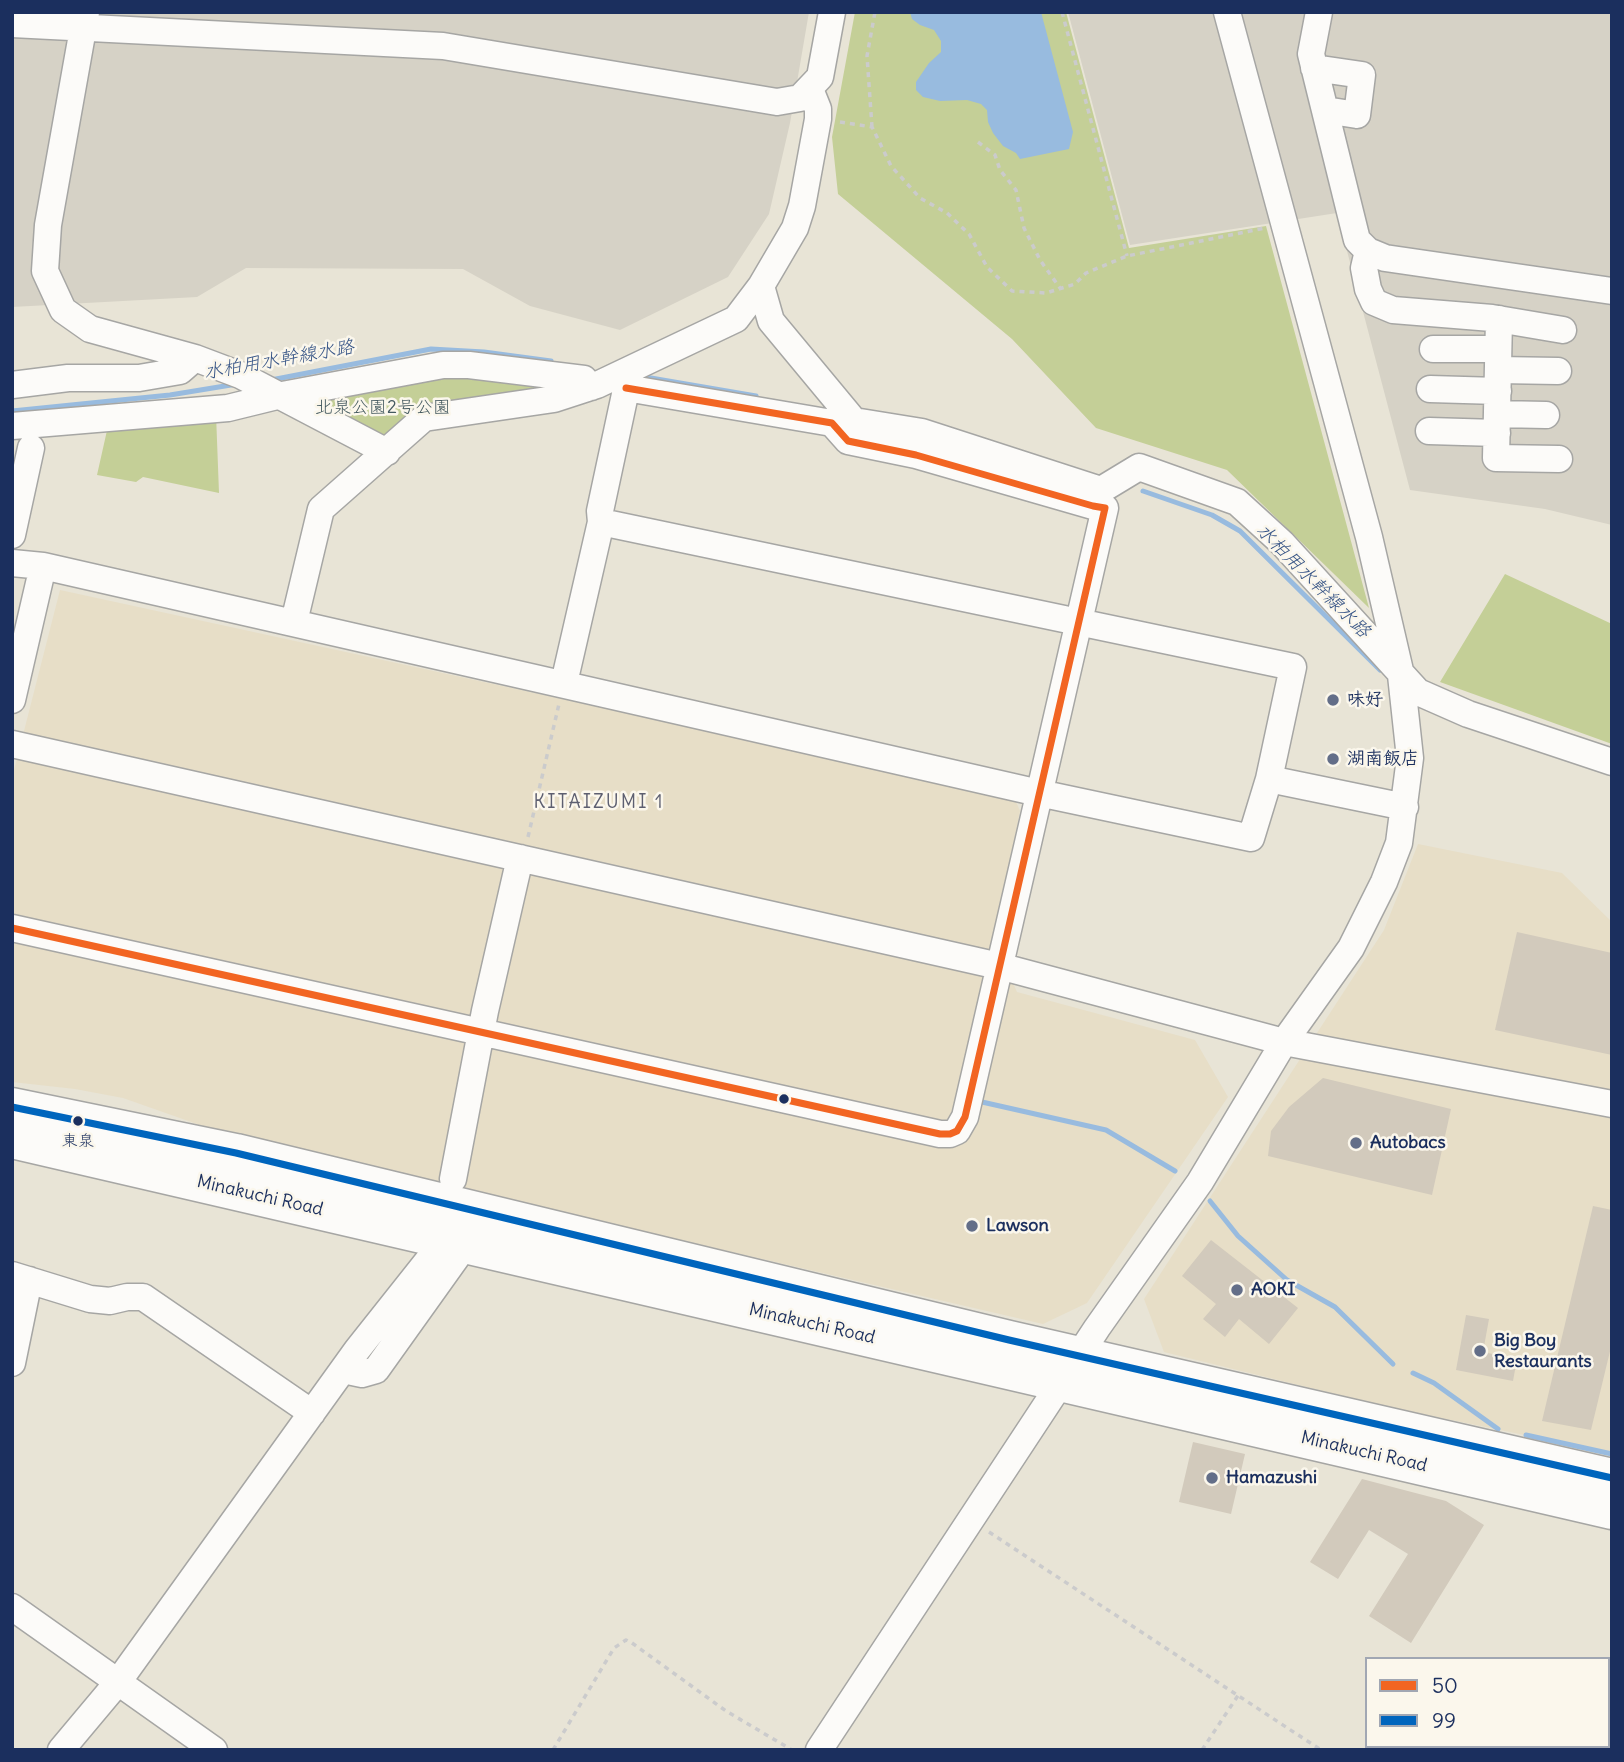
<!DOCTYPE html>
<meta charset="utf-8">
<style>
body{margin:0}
#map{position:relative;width:1624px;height:1762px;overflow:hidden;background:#e8e4d6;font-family:Delius,sans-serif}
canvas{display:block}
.frame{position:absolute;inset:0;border:14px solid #1b2f5e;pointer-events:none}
.legend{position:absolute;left:1365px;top:1657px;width:245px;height:91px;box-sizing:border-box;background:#fbf7ec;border:2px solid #a1a7b3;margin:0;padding:9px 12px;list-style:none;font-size:21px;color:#1b2f5e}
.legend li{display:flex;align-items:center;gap:14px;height:35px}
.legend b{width:35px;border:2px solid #a1a7b3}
</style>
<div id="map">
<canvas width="1624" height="1762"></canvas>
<div class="frame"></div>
<ul class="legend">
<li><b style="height:9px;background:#f26522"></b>50</li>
<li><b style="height:9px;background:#0065bd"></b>99</li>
</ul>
</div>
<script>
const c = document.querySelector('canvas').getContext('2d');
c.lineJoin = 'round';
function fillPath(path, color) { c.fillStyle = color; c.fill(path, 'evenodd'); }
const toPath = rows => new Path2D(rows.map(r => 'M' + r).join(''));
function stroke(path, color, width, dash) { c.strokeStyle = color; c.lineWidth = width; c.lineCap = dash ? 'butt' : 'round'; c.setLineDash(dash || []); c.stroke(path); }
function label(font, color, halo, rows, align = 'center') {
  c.font = font + ' Delius,"Klee One",sans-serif'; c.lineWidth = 5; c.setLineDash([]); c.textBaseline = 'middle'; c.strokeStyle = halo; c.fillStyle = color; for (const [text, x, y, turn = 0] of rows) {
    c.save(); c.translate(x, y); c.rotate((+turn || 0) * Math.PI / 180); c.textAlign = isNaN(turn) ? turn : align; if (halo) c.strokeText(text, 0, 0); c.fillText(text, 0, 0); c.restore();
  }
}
fillPath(toPath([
 [60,590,1014,797,1020,811,994,940,1017,992,1195,1040,1228,1097,1087,1303,1043,1324,231,1136,123,1098,75,1089,12,1082,12,778],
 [1418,844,1562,873,1612,922,1612,1453,1388,1407,1164,1352,1144,1299,1384,930]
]), '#e7dec7');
fillPath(toPath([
 [12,12,809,12,790,123,769,214,728,277,620,330,530,306,463,269,246,268,197,297,12,307],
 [1068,12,1612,12,1612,525,1545,509,1410,490,1337,213,1130,245]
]), '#d6d2c6');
fillPath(toPath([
 [855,12,1066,12,1129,248,1266,226,1369,608,1227,470,1096,428,1012,339,838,194,832,137],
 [455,371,575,383,395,433,376,435,306,397],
 [216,414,219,493,143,477,136,482,97,475,108,426],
 [1505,574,1612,624,1612,744,1440,682]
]), '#c4cf97');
fillPath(toPath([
 [910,12,1041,12,1073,132,1069,149,1020,159,1016,153,1003,146,993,133,988,122,987,110,981,104,967,100,940,101,923,97,916,90,916,82,929,63,941,52,941,41,934,30,920,25,912,19]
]), '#98bbdf');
stroke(toPath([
 [645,377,756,396],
 [271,380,431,349,484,352,551,361],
 [12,411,170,395,237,384],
 [1143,491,1212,515,1240,531,1380,670],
 [982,1102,1106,1130,1175,1171],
 [1210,1201,1238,1236,1287,1280,1335,1307,1393,1364],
 [1413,1373,1434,1383,1498,1429],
 [1526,1435,1612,1454]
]), '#98bbdf', 5);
fillPath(toPath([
 [1517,932,1612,953,1612,1055,1495,1030],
 [1323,1078,1451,1109,1432,1195,1268,1156,1271,1131,1289,1107],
 [1593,1206,1612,1210,1612,1343,1591,1430,1542,1421],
 [1211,1240,1298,1308,1269,1344,1239,1319,1225,1337,1203,1319,1216,1304,1182,1276],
 [1466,1315,1489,1319,1483,1352,1517,1359,1513,1381,1456,1370],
 [1193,1442,1245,1454,1231,1514,1179,1502],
 [1362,1479,1446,1501,1484,1525,1411,1643,1369,1616,1408,1554,1369,1530,1338,1579,1310,1562]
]), '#d2cabc');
const minor = toPath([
 [86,12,48,225,45,271,63,310,90,329,195,358,240,375,387,452],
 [1319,12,1311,54,1357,240,1368,251,1385,258,1612,291],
 [12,24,443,46,777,102,800,98,820,77,832,12],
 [1314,68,1362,75,1357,115,1325,110],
 [1368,251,1364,268,1368,289,1374,302,1393,310,1492,318,1563,330],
 [761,286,771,321,854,421,922,432,1101,490,1139,467,1237,502,1282,543,1418,692,1468,714,1612,762],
 [1499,319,1496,458,1559,459],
 [1433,349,1498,349],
 [1498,370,1558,371],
 [12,385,68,378,139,378,180,371,195,358],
 [1430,389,1498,391],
 [1497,414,1546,415],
 [12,426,228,408,277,396,443,365,469,365,584,379,591,387],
 [1429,431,1497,433],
 [12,535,31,448],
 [12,563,43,566,1039,793,1251,838,1269,779,1293,667,601,522],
 [294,622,321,509,424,418,554,399,597,385,736,319,761,286,795,228,802,206,818,119,818,109,810,89],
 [564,683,601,522,600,511,630,371],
 [12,700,43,566],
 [12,744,999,966,1284,1042,1612,1104],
 [1269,779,1405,807],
 [12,928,940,1134,950,1134,957,1131,965,1117,1105,508,1093,506,916,455,848,441,832,423,626,388],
 [453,1179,485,1011,520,858],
 [12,1275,90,1299,110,1301,127,1297,143,1297,312,1413],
 [12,1363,29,1280],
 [343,1370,362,1374,376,1370,466,1244],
 [12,1607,214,1750],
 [61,1750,118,1682,357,1350,430,1258],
 [819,1750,1097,1328,1200,1182,1284,1042,1351,948,1384,882,1399,843,1410,758,1401,675,1369,537,1227,12]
]);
const highway = toPath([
 [12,1107,236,1153,1009,1340,1612,1478],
 [12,1139,1612,1510]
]);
stroke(minor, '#a6a6a4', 29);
stroke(highway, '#a6a6a4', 41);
stroke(toPath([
 [1062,12,1127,256],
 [840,122,872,127,891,166,920,198,947,213,969,234,987,267,1012,291,1046,293,1075,284,1086,273,1127,256,1265,228],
 [872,127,867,56,875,12],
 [978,142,995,155,1000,170,1016,190,1024,228,1040,260,1060,288],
 [528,837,559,704],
 [989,1532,1321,1750],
 [553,1750,614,1648,626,1640,632,1643,726,1711,792,1750],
 [1202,1750,1239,1694]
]), '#cbcbcc', 3.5, [5, 5]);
stroke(minor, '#fcfbf9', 26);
stroke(highway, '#fcfbf9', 38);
stroke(toPath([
 [12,928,940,1134,950,1134,957,1131,965,1117,1105,508,1093,506,916,455,848,441,832,423,626,388]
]), '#f26522', 7);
stroke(toPath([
 [12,1107,236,1153,1009,1340,1612,1478]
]), '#0065bd', 7);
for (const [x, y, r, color] of [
 [1333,700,7,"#636e88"],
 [1333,759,7,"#636e88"],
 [784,1099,6,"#1b2f5e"],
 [78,1121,6,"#1b2f5e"],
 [1356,1143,7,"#636e88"],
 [972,1226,7,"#636e88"],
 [1237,1290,7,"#636e88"],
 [1480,1351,7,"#636e88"],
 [1212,1478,7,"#636e88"]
]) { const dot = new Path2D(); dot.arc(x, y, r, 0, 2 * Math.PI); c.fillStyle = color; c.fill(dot); stroke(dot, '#fbf7ec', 2.5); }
label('16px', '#1b2f5e', '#fbf7ec', [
 ["東泉",78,1141]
]);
label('18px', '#455a60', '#fbf7ec', [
 ["北泉公園2号公園",383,408]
]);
label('bold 18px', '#1b2f5e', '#fbf7ec', [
 ["味好",1347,700],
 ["湖南飯店",1347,759],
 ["Autobacs",1370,1143],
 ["Lawson",986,1226],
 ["AOKI",1251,1290],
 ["Big Boy",1494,1341],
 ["Restaurants",1494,1362],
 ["Hamazushi",1226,1478]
], 'left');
label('18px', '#1b2f5e', '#fbf7ec', [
 ["Minakuchi Road",260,1196,13],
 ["Minakuchi Road",812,1324,13],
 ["Minakuchi Road",1364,1452,13]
]);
label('italic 19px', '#365486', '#fbf7ec', [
 ["水柏用水幹線水路",279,360,-10],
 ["水柏用水幹線水路",1313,581,45]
]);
c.letterSpacing = '2px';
label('19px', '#5d5f70', '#fbf7ec', [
 ["KITAIZUMI 1",599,803]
]);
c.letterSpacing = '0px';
</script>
